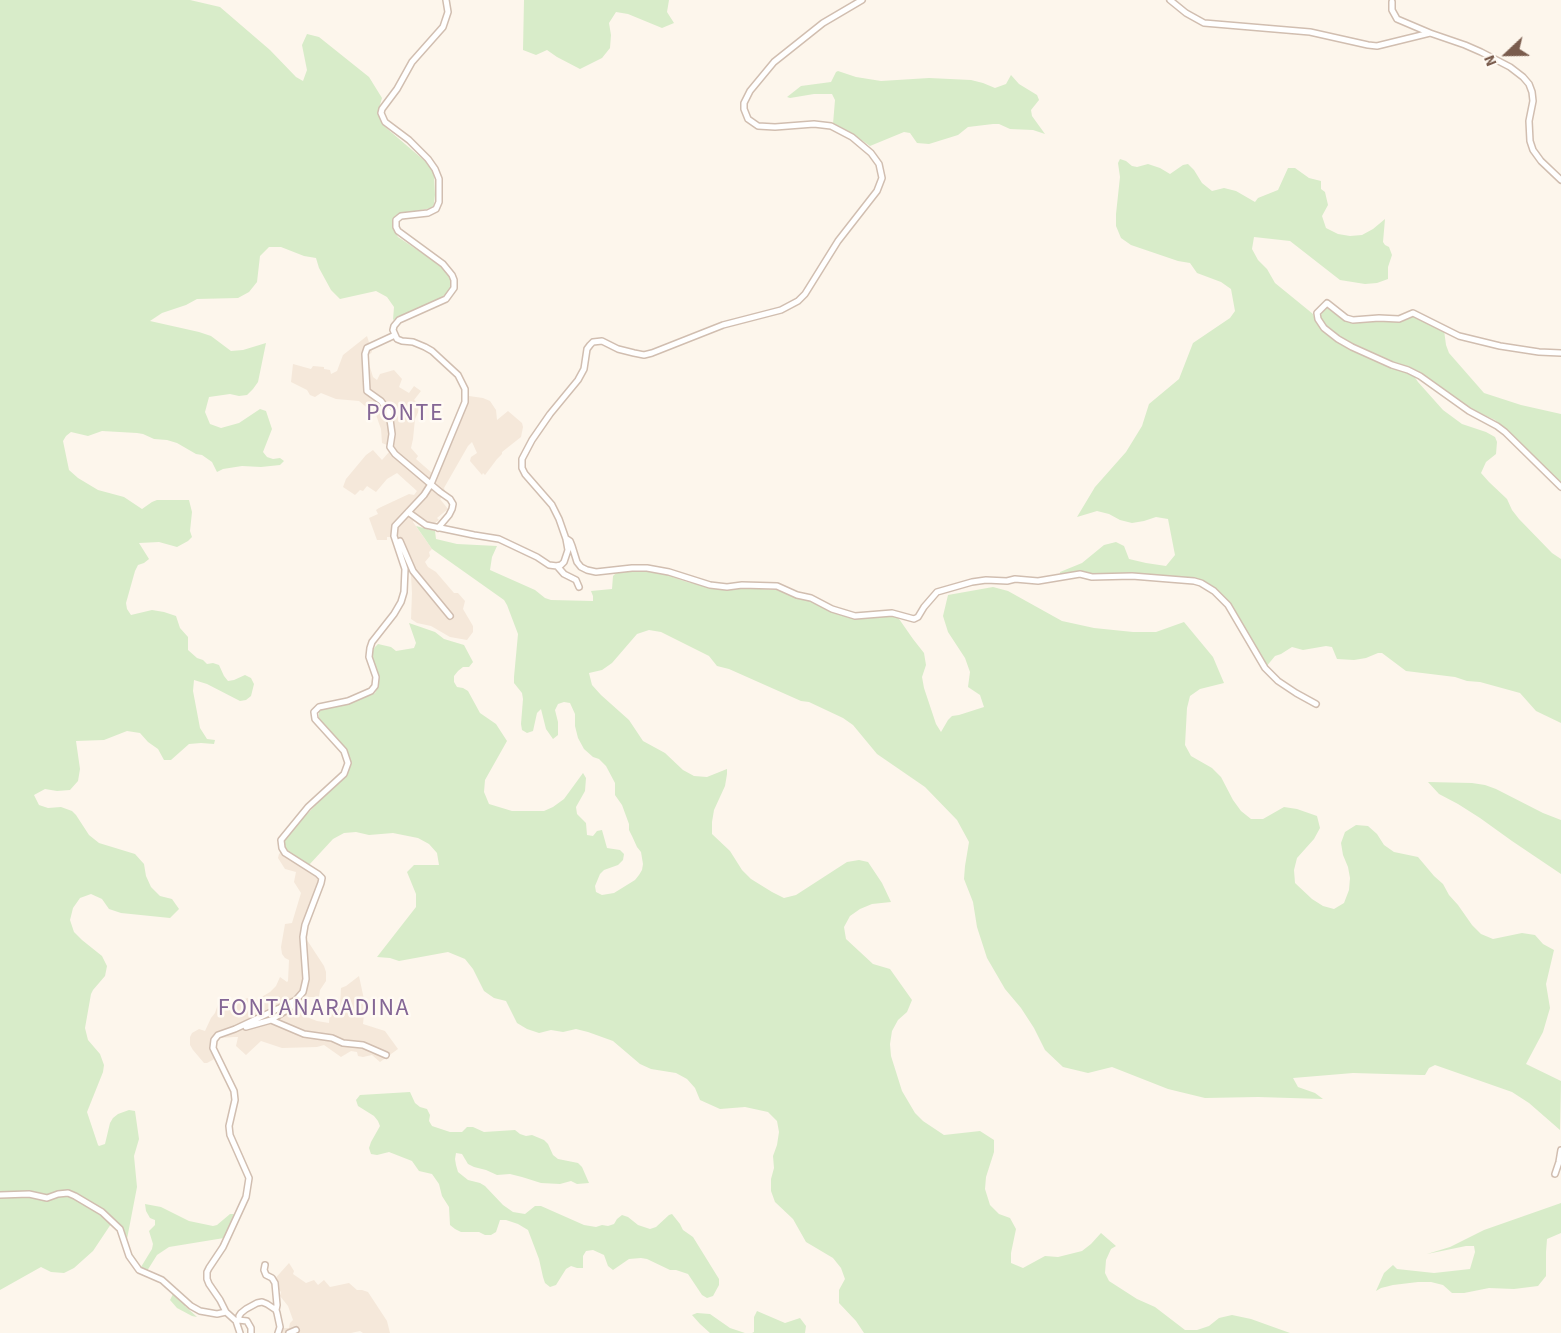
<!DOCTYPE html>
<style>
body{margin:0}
#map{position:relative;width:1561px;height:1333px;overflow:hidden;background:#fdf6ec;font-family:"Source Sans 3",sans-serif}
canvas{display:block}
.north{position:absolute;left:1477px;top:24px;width:60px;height:60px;-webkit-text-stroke:4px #fffaf3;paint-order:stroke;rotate:248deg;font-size:16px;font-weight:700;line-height:24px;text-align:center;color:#7a5c4d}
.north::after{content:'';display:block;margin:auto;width:21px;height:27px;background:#7a5c4d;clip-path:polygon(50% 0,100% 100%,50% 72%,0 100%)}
</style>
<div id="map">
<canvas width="1561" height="1333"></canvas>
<div class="north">N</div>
</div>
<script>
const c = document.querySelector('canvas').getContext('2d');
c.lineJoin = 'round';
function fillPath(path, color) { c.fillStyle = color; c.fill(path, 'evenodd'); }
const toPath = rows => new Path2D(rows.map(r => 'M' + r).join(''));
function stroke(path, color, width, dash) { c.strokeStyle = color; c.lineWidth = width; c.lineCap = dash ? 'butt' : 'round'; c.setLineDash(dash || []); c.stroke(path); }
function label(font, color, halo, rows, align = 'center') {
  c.font = font + ' "Source Sans 3",sans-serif'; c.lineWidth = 5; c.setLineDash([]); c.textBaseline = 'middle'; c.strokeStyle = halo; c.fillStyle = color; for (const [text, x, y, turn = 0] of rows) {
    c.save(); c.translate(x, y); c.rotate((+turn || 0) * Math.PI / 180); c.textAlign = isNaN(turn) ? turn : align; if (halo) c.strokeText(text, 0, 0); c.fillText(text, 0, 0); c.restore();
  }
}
fillPath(toPath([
 [367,336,372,352,368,356,368,361,373,377,377,380,380,374,394,370,402,379,399,387,409,393,414,386,421,391,414,400,417,402,420,408,415,419,413,439,411,448,418,456,416,459,432,473,438,476,463,416,469,396,483,398,490,401,496,410,497,420,508,411,522,423,523,427,521,437,502,452,502,454,497,459,485,475,483,473,482,475,470,461,471,457,477,453,472,442,468,446,444,488,446,494,440,499,448,509,437,518,439,520,432,525,424,521,418,515,413,522,432,549,429,552,430,556,425,562,428,567,436,572,454,593,458,593,465,601,463,609,473,626,473,632,467,640,450,637,431,626,417,623,411,619,412,593,411,575,397,533,390,534,390,537,387,537,387,540,377,540,369,518,378,514,376,510,379,508,409,494,414,495,417,491,397,473,387,479,376,492,367,486,363,491,360,490,355,495,343,487,346,479,366,455,373,450,382,460,389,452,387,445,382,443,381,429,375,412,370,410,359,401,336,399,321,393,315,397,310,395,307,390,291,382,293,364,311,369,313,366,324,367,324,369,330,370,331,374,337,371,343,355],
 [285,848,291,855,309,865,322,874,324,879,323,887,308,924,307,940,324,966,326,972,326,981,320,990,319,997,305,997,304,1016,317,1021,329,1023,330,1005,340,1006,341,988,346,986,359,976,365,1004,363,1024,385,1031,398,1049,380,1062,372,1055,363,1057,358,1056,357,1052,351,1051,341,1057,324,1045,317,1047,282,1048,261,1041,246,1055,236,1046,238,1037,234,1037,220,1038,217,1041,216,1049,220,1056,207,1063,204,1063,193,1050,190,1045,190,1037,192,1033,199,1029,205,1031,211,1018,215,1013,218,1004,230,1003,248,998,253,1002,270,992,276,986,280,977,287,982,288,981,289,960,285,958,282,954,281,947,285,924,292,923,301,893,294,882,296,872,285,869,278,858,279,854],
 [289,1263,294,1271,293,1274,306,1283,314,1280,318,1285,324,1280,330,1287,349,1283,357,1290,362,1290,368,1292,387,1321,390,1333,363,1333,360,1331,351,1333,275,1333,278,1328,289,1328,290,1323,293,1320,288,1306,280,1296,281,1292,272,1282]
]), '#f5e8da');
fillPath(toPath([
 [0,0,190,0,220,7,270,50,296,77,303,81,307,70,302,45,307,34,319,37,369,77,382,98,379,108,380,120,384,126,426,162,434,173,435,195,434,204,432,208,399,214,395,216,392,226,398,237,437,263,448,273,451,280,451,286,447,293,442,297,393,320,394,307,387,297,376,291,340,299,331,290,319,268,316,258,304,256,281,247,269,247,260,256,257,282,249,292,238,298,197,299,186,305,162,313,150,321,199,332,211,336,231,351,243,350,266,343,258,382,253,389,247,395,239,396,230,394,209,397,205,412,210,424,221,428,239,423,260,409,266,411,272,429,263,452,267,457,273,459,280,458,284,461,280,465,261,467,242,466,223,469,217,472,212,462,202,455,196,454,177,443,167,440,154,439,143,434,137,433,102,431,88,436,71,432,66,436,63,441,69,470,78,478,98,490,124,497,142,509,152,502,157,500,189,500,192,512,190,531,192,537,188,541,177,547,159,542,139,543,149,559,144,563,138,565,135,571,126,603,127,609,131,615,152,610,164,612,176,616,180,628,188,637,188,650,197,658,203,660,207,664,213,663,219,665,224,676,228,681,234,680,245,675,251,678,254,684,251,696,246,700,240,701,207,684,194,680,193,691,200,728,207,739,215,740,214,744,201,743,189,744,171,760,164,760,158,749,148,742,140,733,127,731,104,740,76,741,80,769,78,781,70,790,57,791,45,789,34,795,39,805,48,808,61,807,72,811,76,815,89,835,99,843,135,854,144,864,146,876,151,887,160,896,172,899,179,909,170,918,121,913,109,909,102,899,91,894,80,898,73,908,70,920,74,932,82,940,102,956,107,966,105,976,93,990,91,994,85,1028,88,1040,100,1054,104,1065,103,1072,87,1112,98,1145,99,1146,105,1144,110,1123,113,1118,118,1114,129,1110,135,1111,139,1139,134,1156,137,1187,127,1239,131,1252,141,1267,152,1249,153,1244,149,1231,155,1225,155,1220,150,1218,146,1211,145,1204,161,1207,189,1221,213,1226,217,1225,230,1214,234,1214,224,1238,169,1247,157,1255,147,1271,159,1275,169,1282,187,1298,185,1306,197,1317,192,1316,177,1308,170,1300,173,1294,166,1286,159,1282,140,1273,134,1268,123,1247,119,1233,116,1227,111,1224,93,1251,74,1268,64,1273,51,1272,41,1267,0,1290],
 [524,0,669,0,667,12,674,23,662,28,628,14,616,12,609,23,611,35,610,48,602,58,580,69,557,57,547,50,536,55,523,50],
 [838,71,856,77,881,81,929,78,971,80,983,83,995,88,1006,84,1011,75,1019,84,1037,95,1039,100,1031,110,1032,116,1045,134,1033,130,1010,129,999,124,993,124,968,127,958,135,929,144,917,143,910,133,904,132,870,146,850,132,833,124,835,100,832,94,814,94,790,98,787,97,801,86,831,82,836,72],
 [1120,159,1126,161,1132,166,1137,167,1148,164,1160,168,1170,174,1183,165,1188,164,1194,170,1202,183,1212,191,1224,188,1236,191,1255,202,1258,198,1278,190,1288,168,1295,168,1309,178,1321,181,1321,189,1325,192,1328,205,1322,216,1326,228,1338,234,1350,236,1362,235,1373,229,1385,219,1383,242,1385,245,1389,247,1392,255,1388,267,1388,279,1377,283,1365,284,1340,280,1290,241,1254,237,1252,249,1258,260,1267,269,1275,283,1313,314,1315,320,1321,328,1333,338,1414,376,1418,382,1443,410,1462,424,1486,432,1495,437,1497,442,1496,454,1486,462,1481,473,1489,482,1507,499,1512,510,1519,519,1552,553,1561,559,1561,723,1536,711,1520,693,1480,682,1467,681,1455,677,1406,671,1382,653,1378,653,1366,658,1354,660,1337,659,1332,647,1326,646,1303,650,1292,647,1281,654,1275,656,1266,667,1231,607,1211,587,1201,580,1195,579,1094,575,1077,572,1060,575,1060,572,1082,563,1104,545,1116,542,1124,546,1129,559,1146,563,1166,566,1175,555,1168,519,1156,517,1144,521,1132,523,1120,520,1109,514,1097,511,1077,517,1095,487,1126,452,1142,426,1149,404,1179,379,1193,343,1230,318,1235,311,1231,289,1221,282,1197,273,1190,263,1178,261,1131,245,1121,238,1116,226,1116,214,1120,177,1118,163],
 [1325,308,1328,308,1342,319,1348,321,1377,320,1392,322,1413,316,1444,330,1446,345,1449,353,1484,393,1521,405,1561,414,1561,483,1512,435,1495,420,1471,409,1417,373,1341,339,1321,323,1321,315,1323,309],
 [416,526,435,531,436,539,457,544,497,546,492,557,490,570,535,590,545,598,551,600,593,601,593,596,591,591,612,589,613,576,616,573,637,571,661,573,687,582,720,589,744,588,777,590,812,601,849,618,897,616,913,639,924,653,926,665,922,677,924,688,936,724,941,732,948,720,952,716,959,715,984,707,980,695,968,687,970,672,965,658,948,632,943,616,948,595,993,587,1008,591,1062,621,1094,628,1133,632,1156,632,1184,622,1213,657,1224,683,1200,689,1190,696,1187,708,1185,745,1191,756,1212,768,1221,777,1233,800,1241,811,1251,819,1263,819,1284,807,1297,809,1317,816,1320,828,1314,839,1297,858,1294,870,1295,883,1312,899,1323,906,1334,909,1344,903,1349,890,1350,878,1348,867,1343,855,1341,843,1345,832,1356,825,1368,826,1377,834,1384,845,1394,852,1418,857,1434,876,1443,884,1449,895,1458,905,1472,925,1481,934,1493,939,1522,933,1535,935,1543,944,1554,950,1546,984,1550,1008,1543,1032,1526,1064,1561,1081,1560,1130,1529,1103,1512,1092,1435,1065,1429,1068,1425,1075,1421,1075,1353,1073,1293,1078,1298,1087,1315,1093,1323,1099,1258,1097,1205,1098,1168,1089,1112,1067,1088,1073,1063,1067,1045,1050,1034,1028,1021,1008,1005,989,987,958,977,927,973,902,964,879,965,866,969,842,957,820,925,787,877,754,853,725,843,718,809,702,801,701,729,669,717,666,709,656,661,632,649,630,637,634,612,663,602,670,589,673,592,685,601,695,629,720,643,741,665,753,683,770,694,776,707,777,727,769,727,774,725,786,714,810,712,822,712,834,730,851,742,870,751,879,772,892,784,898,796,895,847,862,859,860,868,862,882,883,891,902,872,904,860,909,850,916,844,927,846,939,873,964,890,969,912,1000,907,1012,898,1020,892,1031,890,1044,891,1056,902,1091,915,1113,923,1121,944,1135,980,1131,994,1140,994,1152,986,1177,985,1189,990,1205,999,1214,1010,1218,1016,1229,1011,1253,1011,1263,1023,1268,1045,1256,1058,1257,1082,1251,1091,1244,1101,1233,1116,1246,1111,1249,1106,1260,1105,1273,1109,1281,1137,1299,1155,1307,1185,1330,1197,1330,1209,1326,1219,1318,1232,1315,1251,1319,1290,1333,864,1333,856,1321,839,1303,839,1290,845,1279,841,1268,833,1258,806,1242,793,1219,775,1202,771,1191,771,1179,774,1168,773,1156,777,1145,779,1132,777,1121,768,1112,745,1107,720,1109,700,1100,695,1088,687,1079,676,1073,651,1069,640,1064,613,1041,588,1032,576,1029,563,1032,551,1030,539,1033,527,1029,517,1023,506,1001,494,998,484,991,473,969,465,959,448,952,399,961,390,958,377,957,416,907,416,894,407,872,414,865,439,865,437,853,429,844,418,838,393,833,369,835,356,832,344,833,333,839,309,865,291,855,285,848,283,841,288,834,332,788,345,777,349,769,350,763,345,748,319,719,319,712,321,710,352,703,375,693,379,684,379,678,373,660,372,652,375,647,378,644,391,647,396,651,414,648,416,643,409,623,435,632,444,639,464,645,473,662,469,667,463,667,458,671,454,676,454,682,457,687,463,688,468,691,480,713,496,724,507,741,485,780,484,792,489,804,512,811,544,811,553,807,564,799,583,773,586,778,585,791,576,807,577,814,586,823,587,835,593,836,597,831,602,830,607,848,620,850,624,854,623,860,618,865,604,870,600,874,595,886,596,892,602,895,614,893,635,880,639,875,642,870,643,864,641,852,637,847,632,836,629,830,629,824,622,805,615,795,615,783,606,766,599,759,593,757,584,749,578,738,575,726,575,714,570,703,564,702,558,704,555,710,558,722,558,735,553,739,546,729,541,709,537,713,533,731,527,733,522,730,521,724,523,699,522,693,514,683,514,677,518,634,507,605,504,600,432,549],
 [1428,782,1472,783,1485,785,1496,789,1543,813,1561,820,1561,874,1512,841,1480,818,1458,804,1439,794],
 [410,1092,415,1103,420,1107,427,1109,430,1115,429,1121,432,1126,450,1132,462,1132,467,1127,473,1127,484,1132,515,1130,520,1134,526,1136,532,1135,544,1140,548,1144,553,1155,558,1159,578,1163,582,1167,589,1183,577,1184,571,1181,560,1184,541,1183,522,1177,510,1174,497,1175,486,1170,474,1167,468,1164,462,1154,456,1153,455,1159,456,1165,458,1172,468,1180,480,1183,485,1186,503,1205,513,1212,525,1214,535,1206,541,1206,584,1225,596,1227,602,1225,608,1226,614,1224,617,1219,622,1215,628,1217,638,1225,650,1229,656,1227,669,1215,672,1214,680,1224,683,1230,693,1237,719,1279,719,1285,713,1296,707,1298,702,1295,688,1274,676,1270,670,1270,647,1259,641,1258,629,1259,613,1270,608,1266,604,1255,593,1250,586,1251,583,1256,583,1268,577,1268,571,1266,566,1269,556,1285,550,1287,545,1283,543,1277,539,1259,528,1230,518,1224,506,1220,500,1220,496,1232,491,1235,485,1235,479,1232,461,1232,455,1229,450,1225,449,1207,442,1196,439,1184,432,1174,419,1171,412,1161,389,1152,377,1155,371,1154,369,1148,371,1142,380,1126,378,1121,374,1116,358,1106,356,1100,360,1095],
 [1561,1203,1561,1233,1547,1239,1546,1252,1546,1276,1538,1286,1514,1289,1489,1288,1464,1293,1452,1293,1443,1285,1431,1282,1418,1282,1393,1285,1381,1288,1376,1291,1384,1273,1393,1265,1397,1269,1434,1273,1470,1269,1475,1252,1474,1246,1466,1246,1427,1254,1450,1247,1484,1230],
 [757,1311,785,1323,800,1318,806,1326,805,1333,752,1333,754,1332,754,1317],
 [697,1313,710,1314,730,1328,745,1333,710,1333,700,1324,692,1315]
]), '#d8ecc9');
const minor = toPath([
 [1170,0,1186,13,1204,23,1310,32,1368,45,1377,46,1430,33,1465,45,1481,52,1510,67,1523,77,1529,84,1532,92,1533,101,1529,121,1530,141,1533,150,1541,161,1561,180],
 [1392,2,1392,10,1397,19,1430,33],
 [395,335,367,348,365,354,367,391,381,401,389,412,392,434,390,447,395,454,440,492,450,499,453,504,452,509,449,515,438,528],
 [1561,353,1539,352,1500,346,1459,336,1413,313,1399,319,1379,318,1353,320,1346,318,1327,303,1317,313,1318,319,1324,328,1338,339,1352,347,1392,365,1408,370,1420,376,1469,411,1497,426,1505,432,1561,487],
 [408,512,426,525,474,535,499,539,537,557,549,565,557,566,561,565,564,562,568,550,566,539,559,519,552,505,525,474,522,468,522,459,532,440,550,414,578,380,584,369,587,349,590,345,593,342,602,341,618,349,634,353,644,355,652,353,723,325,781,310,798,301,805,294,838,241,877,191,882,178,879,164,871,153,852,137,831,126,814,124,775,127,758,126,748,119,744,109,744,103,750,91,774,62,823,23,862,0],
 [567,539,570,541,572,546,577,562,581,567,587,570,596,572,632,568,647,568,669,572,710,585,727,587,742,585,777,586,797,595,811,598,832,609,855,616,892,613,914,619,918,617,924,607,937,592,972,582,986,580,1007,581,1015,579,1038,581,1080,574,1092,577,1132,576,1194,581,1201,583,1214,591,1228,605,1265,668,1278,681,1296,693,1316,704],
 [400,541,413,571,450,616],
 [557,566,564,574,576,580,579,587],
 [271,1020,304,1034,332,1038,343,1043,363,1045,386,1055],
 [246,1027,271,1020,290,1008,295,1002],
 [1555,1174,1559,1162,1561,1150],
 [0,1195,29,1194,47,1198,58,1194,68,1193,75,1196,102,1212,120,1229,129,1256,139,1270,162,1280,191,1306,200,1311,217,1314,226,1312],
 [265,1265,264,1270,266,1275,272,1278,275,1283,277,1305,276,1310],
 [239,1319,239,1316,241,1313,246,1309,257,1303,262,1302,267,1304,276,1310,277,1313,280,1327,278,1333],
 [238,1320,247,1321,251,1328,251,1333],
 [240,1333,236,1321,226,1312,220,1300,209,1284,207,1279,207,1272,209,1268,223,1247,246,1197,249,1178,230,1135,229,1126,235,1100,234,1091,213,1048,214,1040,218,1035,235,1029,288,1004,296,1000,303,992,306,979,303,937,305,925,321,883,322,878,318,874,285,853,282,848,281,840,308,807,344,774,348,763,344,751,315,719,314,712,319,707,348,701,371,691,375,686,376,677,369,657,370,648,372,642,394,614,401,602,404,592,405,569,394,536,395,526,424,495,431,484,465,402,465,389,458,375,432,351,425,347,413,342,402,341,397,339,393,330,394,326,399,320,446,299,454,288,454,280,452,275,443,264,398,231,396,227,396,220,401,216,428,213,436,209,439,202,439,179,435,169,428,159,409,140,385,122,381,113,382,109,397,89,412,62,443,27,448,12,446,0],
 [289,1333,296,1330]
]);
stroke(minor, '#d1beb0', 8);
stroke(minor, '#fff', 5);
c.letterSpacing = '1.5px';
label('24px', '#846695', '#fffaf3', [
 ["PONTE",405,415],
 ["FONTANARADINA",314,1010]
]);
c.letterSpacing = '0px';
</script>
